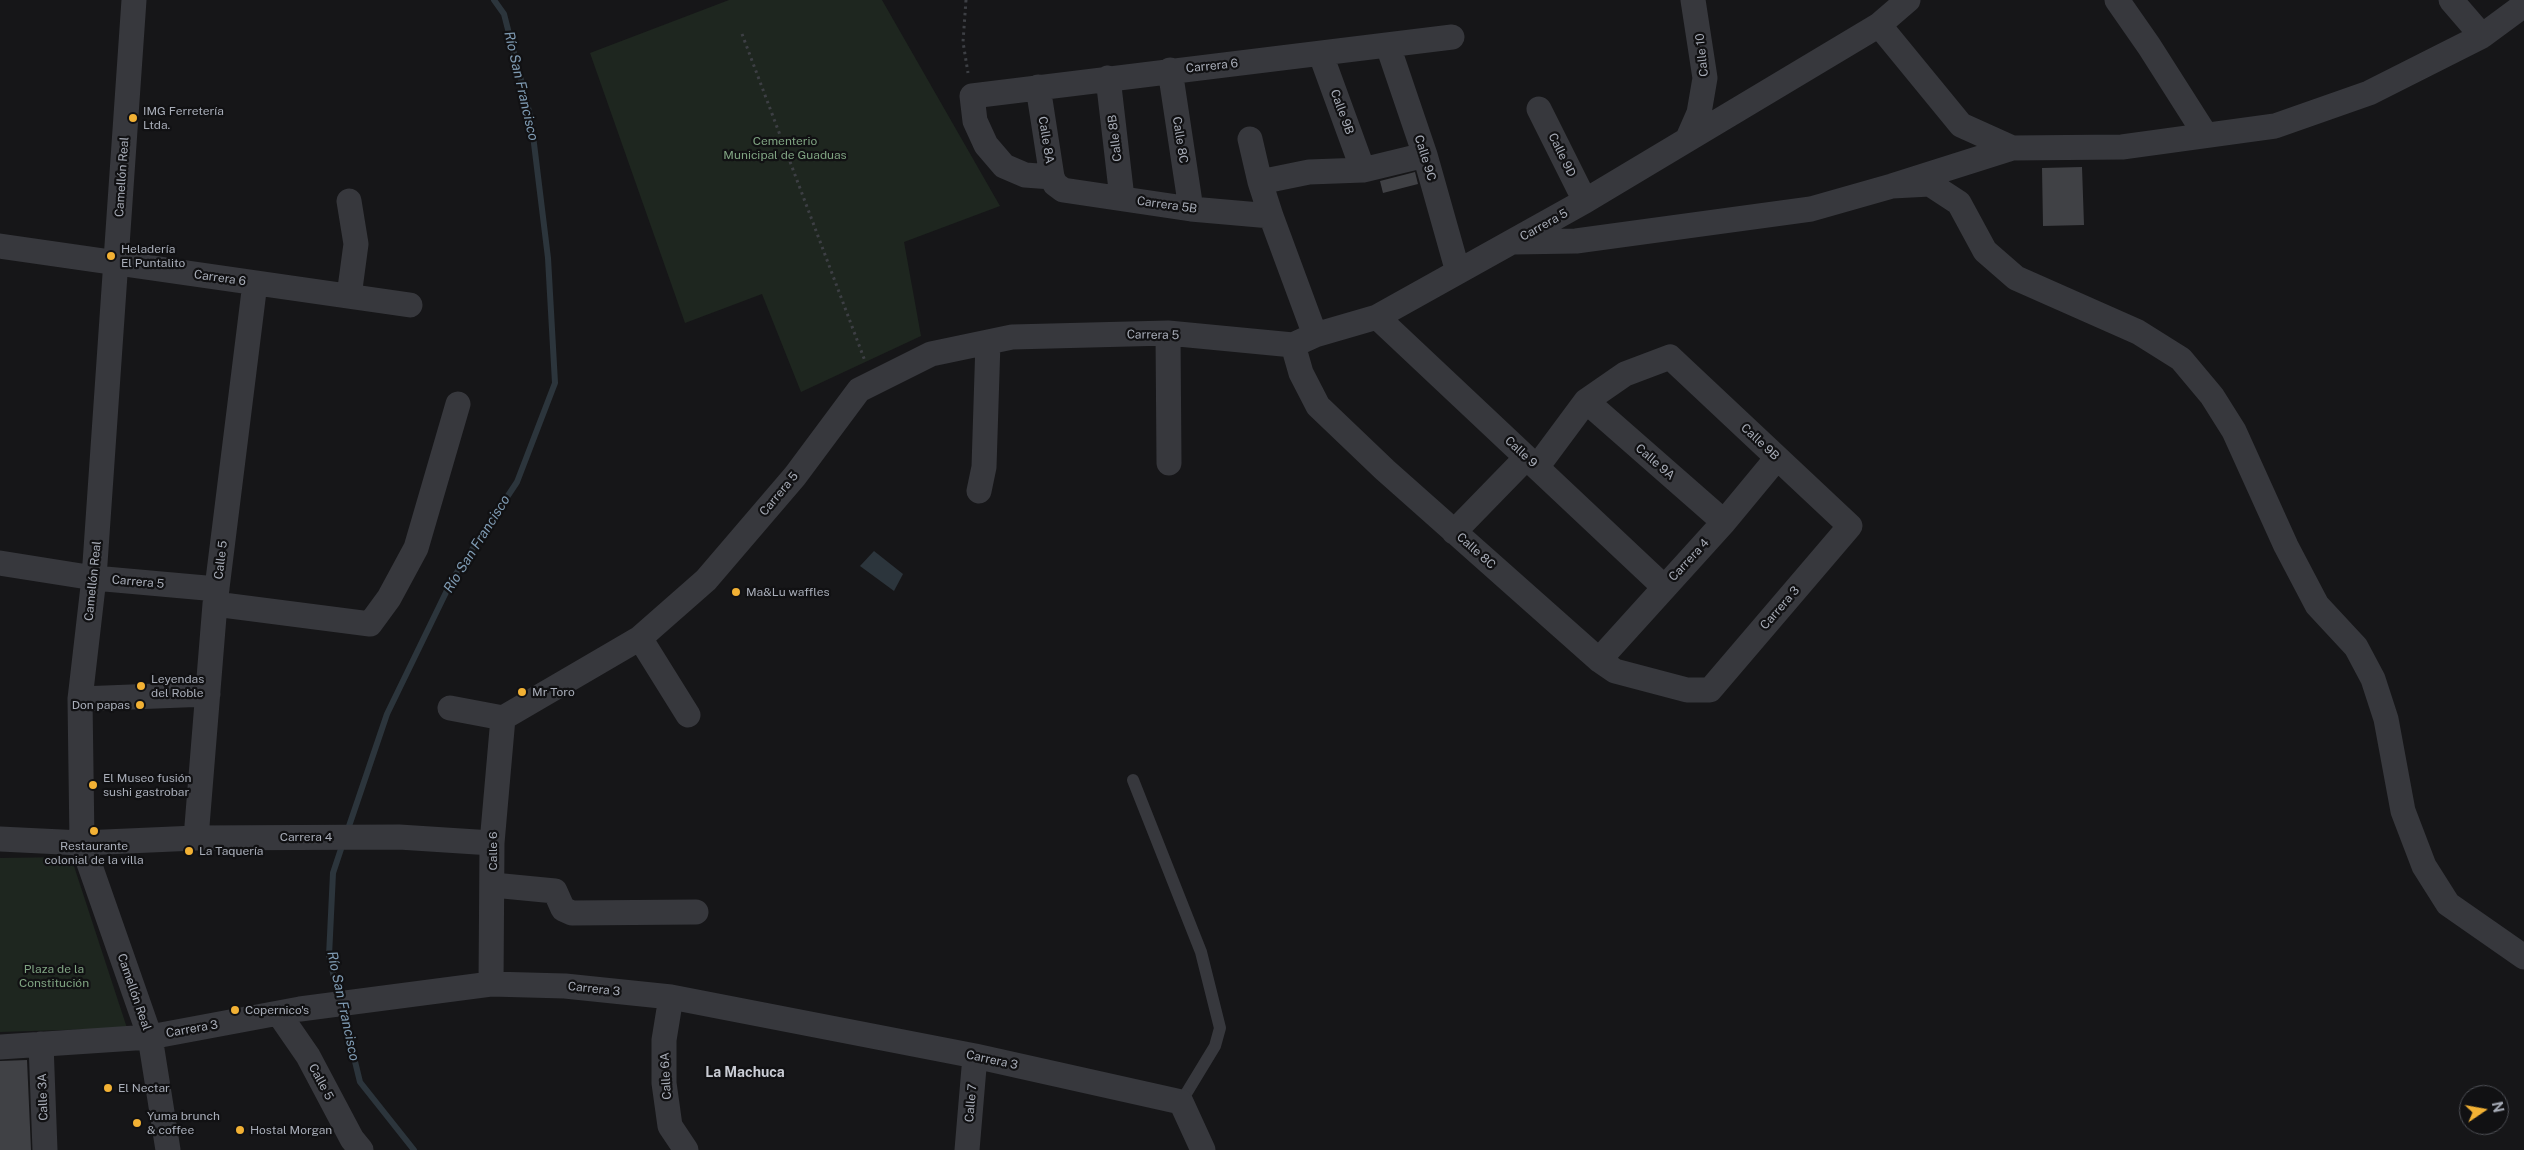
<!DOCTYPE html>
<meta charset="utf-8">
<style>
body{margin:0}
#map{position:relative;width:2524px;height:1150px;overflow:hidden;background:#161618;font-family:"Public Sans",sans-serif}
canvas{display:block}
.north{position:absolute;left:2459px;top:1085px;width:50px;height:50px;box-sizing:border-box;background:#111113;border:1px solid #4d4f55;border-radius:50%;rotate:78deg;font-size:14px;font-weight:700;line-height:20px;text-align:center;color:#a8adb8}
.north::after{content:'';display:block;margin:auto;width:18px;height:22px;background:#f2b134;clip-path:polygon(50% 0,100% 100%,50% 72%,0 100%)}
</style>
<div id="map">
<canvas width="2524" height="1150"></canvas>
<div class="north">N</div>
</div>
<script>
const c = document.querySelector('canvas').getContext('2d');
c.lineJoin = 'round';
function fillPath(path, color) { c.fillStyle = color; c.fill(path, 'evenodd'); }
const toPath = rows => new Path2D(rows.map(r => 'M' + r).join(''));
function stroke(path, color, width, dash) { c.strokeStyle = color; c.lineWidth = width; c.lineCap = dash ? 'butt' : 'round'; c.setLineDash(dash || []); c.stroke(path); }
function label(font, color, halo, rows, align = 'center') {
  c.font = font + ' "Public Sans",sans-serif'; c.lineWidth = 4.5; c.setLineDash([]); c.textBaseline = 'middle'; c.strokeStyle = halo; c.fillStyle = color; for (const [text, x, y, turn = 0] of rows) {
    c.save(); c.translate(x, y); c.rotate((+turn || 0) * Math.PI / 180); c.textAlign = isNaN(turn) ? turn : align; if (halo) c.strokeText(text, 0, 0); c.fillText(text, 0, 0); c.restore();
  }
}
fillPath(toPath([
 [729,0,882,0,1000,206,904,242,921,336,801,392,762,294,685,323,590,53],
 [71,857,127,1028,0,1032,0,858]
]), '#1e261f');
fillPath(toPath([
 [874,551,903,574,894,591,860,566]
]), '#2c353c');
stroke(toPath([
 [347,832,387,714,452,580,517,482,555,383,548,258,531,119,504,14,494,0],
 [339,998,329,956,333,873,343,843],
 [342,1008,360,1082,414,1150]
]), '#2c353c', 6);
fillPath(toPath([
 [2082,167,2084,225,2043,226,2042,168],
 [1415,172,1418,184,1383,193,1380,181],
 [27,1060,31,1150,0,1150,0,1061]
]), '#404145');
stroke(toPath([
 [966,0,963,42,968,73],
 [742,34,865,361]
]), '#3d3f44', 3, [2.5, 4]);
stroke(toPath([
 [1133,780,1201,952,1220,1028,1215,1046,1181,1102]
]), '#37383d', 12);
stroke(toPath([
 [134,0,94,578,80,699,82,843,150,1037,168,1150],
 [2117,0,2149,46,2205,134],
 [2451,0,2482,36],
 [1879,25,1961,125,2012,148],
 [1388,46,1425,155,1458,272],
 [1321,55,1363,170],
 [1170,70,1191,209],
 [1108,78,1122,198],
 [1038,87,1052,177,1055,184,1063,190,1191,209,1271,216],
 [1539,109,1585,201],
 [1688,138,1699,113,1705,78,1693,0],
 [1250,139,1260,182,1271,216,1315,335],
 [1052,177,1025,175,1004,166,986,145,975,121,972,96,1452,37],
 [1260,182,1309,172,1363,170,1425,155],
 [1892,186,1930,184,1959,203,1985,251,2016,278,2138,332,2181,359,2212,396,2234,431,2286,546,2317,605,2356,647,2373,679,2386,719,2403,811,2424,866,2448,904,2524,957],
 [349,201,356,244,349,296],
 [1514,242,1576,241,1811,209,1892,186,2012,148,2122,147,2275,126,2369,93,2482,36,2524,5],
 [0,246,410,305],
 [1377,317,1664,587],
 [1168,333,1169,463],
 [1293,345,1301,373,1318,406,1385,470,1599,660,1615,671,1687,690,1710,690,1850,526,1670,357,1625,374,1586,401,1537,467],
 [1586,401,1724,522],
 [979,491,984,467,988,342],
 [1454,532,1526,458],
 [0,563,94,578,217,589],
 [215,604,370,624,389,598,416,548,458,404],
 [640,638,688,715],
 [1599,660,1724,522,1777,458],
 [80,699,208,694],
 [450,708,503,718,640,638,706,580,795,476,859,390,931,354,1012,337,1168,333,1293,345,1315,335,1377,317,1585,201,1879,25,1908,0],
 [196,838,215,604,255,283],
 [0,839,82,843,196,838,399,837,492,843],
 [493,885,555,891,563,909,572,913,696,912],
 [491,984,492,843,503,718],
 [671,997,664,1040,664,1083,670,1126,686,1150],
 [279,1014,308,1056,352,1139,361,1150],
 [41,1044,45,1150],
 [0,1047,150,1037,300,1009,491,984,565,986,671,997,975,1056,1181,1102,1203,1150],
 [967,1150,975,1056]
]), '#37383d', 25);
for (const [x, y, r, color] of [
 [133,118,5,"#f2b134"],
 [111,256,5,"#f2b134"],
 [736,592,5,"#f2b134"],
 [141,686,5,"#f2b134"],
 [522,692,5,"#f2b134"],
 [140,705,5,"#f2b134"],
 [93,785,5,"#f2b134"],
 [94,831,5,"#f2b134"],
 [189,851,5,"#f2b134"],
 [235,1010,5,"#f2b134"],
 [108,1088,5,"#f2b134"],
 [137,1123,5,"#f2b134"],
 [240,1130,5,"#f2b134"]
]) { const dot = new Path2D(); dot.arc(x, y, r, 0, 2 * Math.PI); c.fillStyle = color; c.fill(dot); stroke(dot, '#111113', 2); }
label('12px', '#a8adb8', '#111113', [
 ["Calle 10",1702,55,-96],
 ["Carrera 6",1212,66,-6],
 ["Calle 9B",1342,112,70],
 ["Calle 8B",1115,138,-97],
 ["Calle 8A",1046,140,81],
 ["Calle 8C",1180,140,81],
 ["Calle 9D",1562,155,64],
 ["Calle 9C",1425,158,73],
 ["Camellón Real",122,177,-86],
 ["Carrera 5B",1167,205,8],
 ["Carrera 5",1544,225,-29],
 ["Carrera 6",220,278,8],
 ["Carrera 5",1153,335,1],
 ["Calle 9B",1760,442,43],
 ["Calle 9",1521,452,43],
 ["Calle 9A",1655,462,41],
 ["Carrera 5",779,494,-50],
 ["Calle 8C",1476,551,42],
 ["Calle 5",221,560,-83],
 ["Carrera 4",1689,560,-47],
 ["Camellón Real",93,581,-84],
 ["Carrera 5",138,582,5],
 ["Carrera 3",1780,608,-49],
 ["Carrera 4",306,837],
 ["Calle 6",493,851,-90],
 ["Carrera 3",594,989,6],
 ["Camellón Real",134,992,71],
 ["Carrera 3",192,1029,-10],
 ["Carrera 3",992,1060,12],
 ["Calle 6A",666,1076,-93],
 ["Calle 5",321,1082,62],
 ["Calle 3A",43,1097,-92],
 ["Calle 7",971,1103,-85]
]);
label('12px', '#a8adb8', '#111113', [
 ["IMG Ferretería",143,111],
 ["Ltda.",143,125],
 ["Heladería",121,249],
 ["El Puntalito",121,263],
 ["Ma&Lu waffles",746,592],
 ["Leyendas",151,679],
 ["del Roble",151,693],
 ["Mr Toro",532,692],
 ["Don papas",130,705,"right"],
 ["El Museo fusión",103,778],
 ["sushi gastrobar",103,792],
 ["Restaurante",94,846,"center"],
 ["colonial de la villa",94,860,"center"],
 ["La Taquería",199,851],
 ["Copernico's",245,1010],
 ["El Nectar",118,1088],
 ["Yuma brunch",147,1116],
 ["& coffee",147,1130],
 ["Hostal Morgan",250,1130]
], 'left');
label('12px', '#7fa381', '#111113', [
 ["Cementerio",785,141],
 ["Municipal de Guaduas",785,155],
 ["Plaza de la",54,969],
 ["Constitución",54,983]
]);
label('italic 14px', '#7f9bb3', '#111113', [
 ["Río San Francisco",521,86,77],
 ["Río San Francisco",477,544,-58],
 ["Río San Francisco",343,1006,78]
]);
label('bold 14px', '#c9ccd4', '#111113', [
 ["La Machuca",745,1073]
]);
</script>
